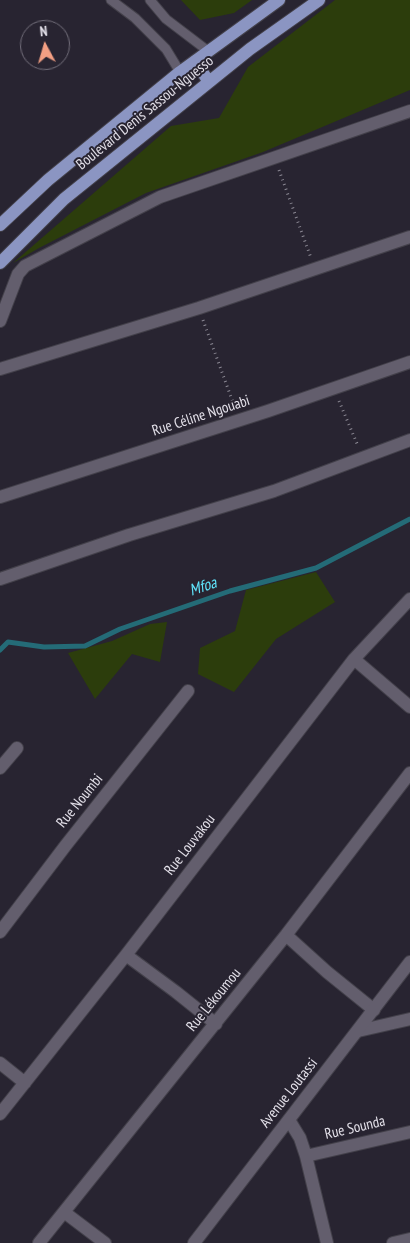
<!DOCTYPE html>
<meta charset="utf-8">
<style>
body{margin:0}
#map{position:relative;width:410px;height:1243px;overflow:hidden;background:#282431;font-family:"PT Sans Narrow",sans-serif}
canvas{display:block}
.north{position:absolute;left:20px;top:20px;width:50px;height:50px;box-sizing:border-box;background:#282431;border:1px solid #736f7b;border-radius:50%;rotate:354deg;font-size:14px;font-weight:700;line-height:20px;text-align:center;color:#e3e0e9}
.north::after{content:'';display:block;margin:auto;width:18px;height:22px;background:#f39f83;clip-path:polygon(50% 0,100% 100%,50% 72%,0 100%)}
</style>
<div id="map">
<canvas width="410" height="1243"></canvas>
<div class="north">N</div>
</div>
<script>
const c = document.querySelector('canvas').getContext('2d');
c.lineJoin = 'round';
function fillPath(path, color) { c.fillStyle = color; c.fill(path, 'evenodd'); }
const toPath = rows => new Path2D(rows.map(r => 'M' + r).join(''));
function stroke(path, color, width, dash) { c.strokeStyle = color; c.lineWidth = width; c.lineCap = dash ? 'butt' : 'round'; c.setLineDash(dash || []); c.stroke(path); }
function label(font, color, halo, rows, align = 'center') {
  c.font = font + ' "PT Sans Narrow",sans-serif'; c.lineWidth = 4; c.setLineDash([]); c.textBaseline = 'middle'; c.strokeStyle = halo; c.fillStyle = color; for (const [text, x, y, turn = 0] of rows) {
    c.save(); c.translate(x, y); c.rotate((+turn || 0) * Math.PI / 180); c.textAlign = isNaN(turn) ? turn : align; if (halo) c.strokeText(text, 0, 0); c.fillText(text, 0, 0); c.restore();
  }
}
fillPath(toPath([
 [181,0,252,0,234,13,200,20],
 [335,0,410,0,410,90,263,152,146,193,39,248,13,263,171,126,219,118,248,67],
 [316,572,335,602,276,639,234,692,198,674,200,648,235,631,246,590],
 [167,622,160,662,132,654,95,699,68,653,112,641,150,624]
]), '#2c3d0c');
stroke(toPath([
 [0,650,8,642,44,647,85,646,120,629,230,591,316,568,410,519]
]), '#246b77', 5);
const lane = toPath([
 [111,0,135,18,166,49,180,72],
 [150,0,166,19,208,51]
]);
const street = toPath([
 [0,321,18,274,25,266,160,197,410,111],
 [0,369,199,308,410,237],
 [0,497,240,420,268,411,410,362],
 [0,579,129,535,274,491,410,440],
 [354,659,410,707],
 [0,768,17,748],
 [0,932,66,845,188,691],
 [286,935,327,972,374,1010],
 [126,955,176,992,216,1024],
 [358,1031,410,1019],
 [0,1063,25,1083],
 [0,1114,126,955,354,659,410,599],
 [289,1120,300,1138,306,1156,327,1243],
 [306,1156,410,1132],
 [64,1212,105,1243],
 [39,1243,286,935,410,773],
 [393,1243,410,1239]
]);
const secondary = toPath([
 [194,1243,410,962]
]);
const primary = toPath([
 [195,61,209,82],
 [0,225,48,180,180,72,279,0],
 [0,263,64,199,250,49,319,0]
]);
stroke(lane, '#43404a', 11);
stroke(street, '#43404a', 14);
stroke(secondary, '#43404a', 14);
stroke(primary, '#43404a', 14);
stroke(toPath([
 [279,170,311,258],
 [203,320,235,408],
 [339,401,358,446]
]), '#8b8893', 3, [1, 4]);
stroke(lane, '#635e6d', 9);
stroke(street, '#635e6d', 12);
stroke(secondary, '#635e6d', 12);
stroke(primary, '#8b95c2', 12);
label('15px', '#e3e0e9', '#282431', [
 ["Boulevard Denis Sassou-Nguesso",145,113,-39],
 ["Rue Céline Ngouabi",201,416,-18],
 ["Rue Noumbi",80,801,-51],
 ["Rue Louvakou",190,845,-52],
 ["Rue Lékoumou",214,1000,-51],
 ["Avenue Loutassi",289,1093,-52],
 ["Rue Sounda",355,1128,-13]
]);
label('italic 16px', '#60e5fc', '#282431', [
 ["Mfoa",203,587,-19]
]);
</script>
